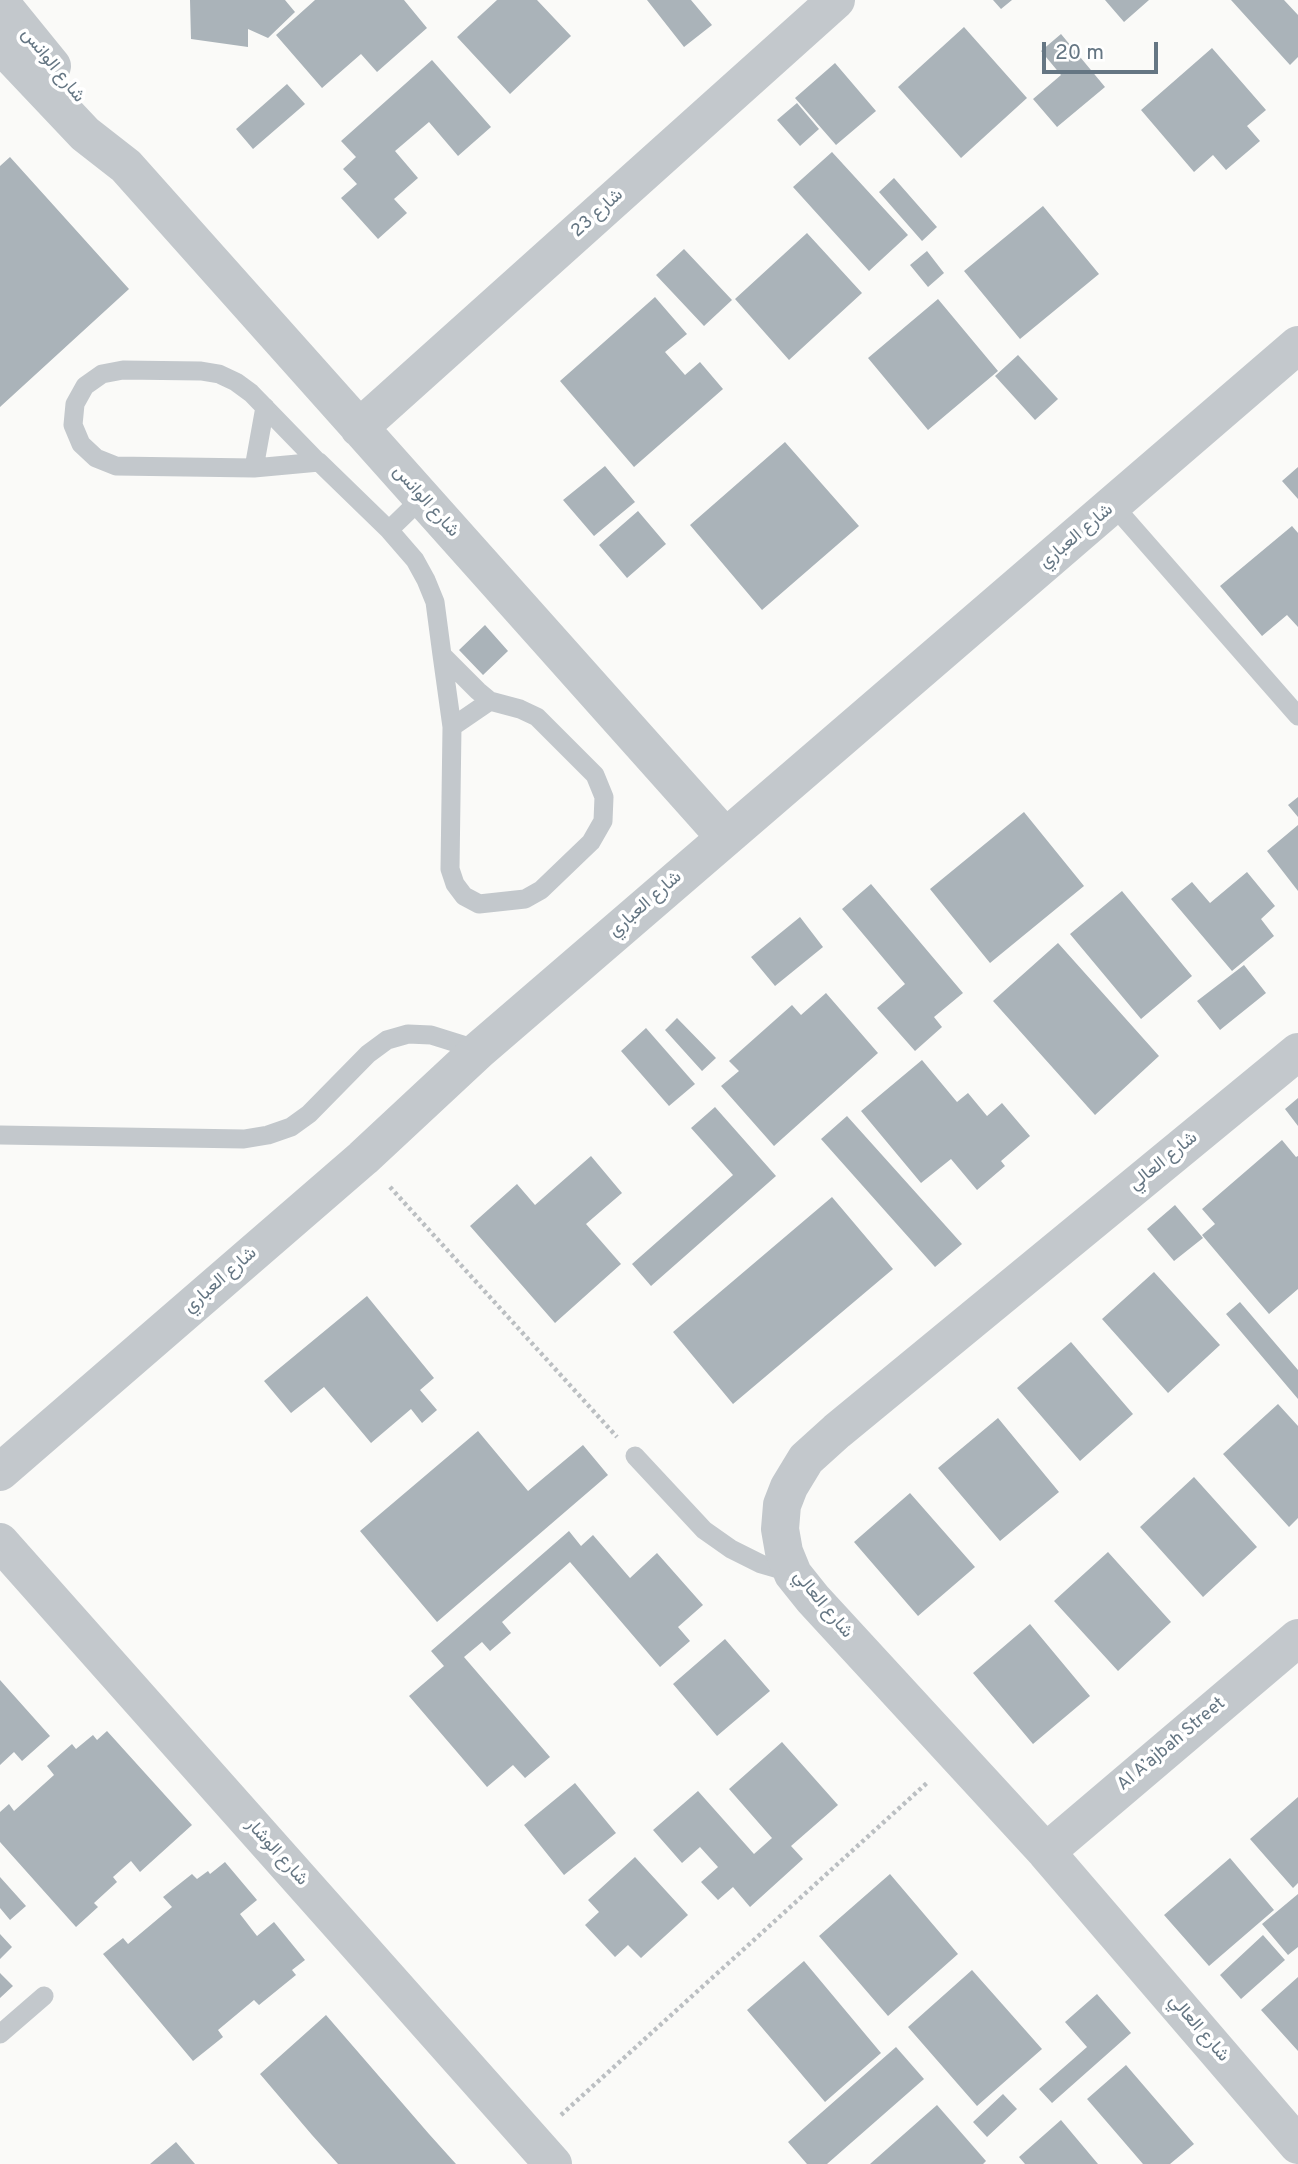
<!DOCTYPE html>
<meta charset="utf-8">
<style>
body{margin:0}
#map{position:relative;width:1298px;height:2164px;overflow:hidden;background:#fafaf8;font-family:Overpass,sans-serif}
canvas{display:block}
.scale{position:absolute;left:1042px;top:42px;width:116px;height:32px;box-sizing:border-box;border:4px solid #657683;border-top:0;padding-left:9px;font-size:21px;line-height:24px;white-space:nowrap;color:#657683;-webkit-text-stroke:5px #fff;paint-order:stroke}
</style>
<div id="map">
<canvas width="1298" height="2164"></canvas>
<div class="scale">20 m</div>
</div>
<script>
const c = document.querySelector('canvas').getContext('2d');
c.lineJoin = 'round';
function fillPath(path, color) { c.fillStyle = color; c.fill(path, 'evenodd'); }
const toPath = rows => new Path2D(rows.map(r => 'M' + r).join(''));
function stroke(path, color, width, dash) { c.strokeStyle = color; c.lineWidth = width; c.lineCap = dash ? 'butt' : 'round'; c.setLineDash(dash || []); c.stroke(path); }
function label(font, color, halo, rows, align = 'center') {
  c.font = font + ' Overpass,Vazirmatn,sans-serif'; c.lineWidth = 7; c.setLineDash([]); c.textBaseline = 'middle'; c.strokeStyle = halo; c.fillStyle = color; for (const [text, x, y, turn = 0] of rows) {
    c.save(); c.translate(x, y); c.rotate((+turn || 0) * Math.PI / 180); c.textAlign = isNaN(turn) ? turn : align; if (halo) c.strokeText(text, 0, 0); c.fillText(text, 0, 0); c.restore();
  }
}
fillPath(toPath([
 [190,0,285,0,295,12,268,38,248,29,248,47,191,39],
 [315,0,404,0,427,28,377,72,361,54,322,88,276,35],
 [497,0,537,0,571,36,510,94,457,37],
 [647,0,691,0,712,25,684,47],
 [993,0,1012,0,1001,9],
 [1105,0,1149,0,1124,22],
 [1231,0,1284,0,1298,15,1298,57,1290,65],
 [964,27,1027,98,961,158,898,87],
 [1061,34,1105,87,1057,127,1033,99,1061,75,1041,51],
 [1212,48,1266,110,1247,126,1260,141,1226,170,1213,155,1194,172,1141,110],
 [432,60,491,127,458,156,429,122,395,151,418,178,394,199,407,213,378,239,341,198,357,184,343,169,356,157,341,141],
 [835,63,876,111,836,145,795,98],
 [287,84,305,104,253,149,236,129],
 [797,103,819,129,800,146,777,120],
 [832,152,908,235,869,271,793,187],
 [10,157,129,289,0,407,0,166],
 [894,178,937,227,922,241,879,192],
 [1043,206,1099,274,1020,339,964,271],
 [807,233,862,293,789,360,735,299],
 [684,249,732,300,704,326,656,275],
 [927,251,944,273,928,287,910,265],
 [655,297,687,334,665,352,685,375,700,362,723,389,634,467,560,381],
 [938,299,998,371,928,430,868,358],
 [1018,355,1058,399,1035,420,995,376],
 [785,442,859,526,762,610,690,525],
 [605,466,635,502,594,536,563,500],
 [1298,467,1298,499,1282,481],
 [638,511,666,544,627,578,599,545],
 [1292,526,1298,533,1298,627,1287,615,1262,636,1220,586],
 [485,625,508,651,483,675,459,650],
 [1298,797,1298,817,1288,805],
 [1024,812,1084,886,990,963,930,889],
 [1298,825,1298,891,1267,851],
 [1247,872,1275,906,1261,919,1274,936,1232,971,1171,899,1192,882,1210,903],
 [871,884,963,993,934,1017,942,1027,915,1051,877,1008,905,984,842,909],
 [1122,891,1192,976,1141,1019,1070,934],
 [800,917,823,947,775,986,751,957],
 [1058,943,1159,1056,1095,1115,993,1001],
 [1244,965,1266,993,1220,1030,1197,1001],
 [826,993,878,1053,774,1146,721,1086,739,1071,729,1061,792,1005,801,1015],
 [677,1018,716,1058,702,1071,665,1030],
 [646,1028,695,1084,669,1106,621,1051],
 [922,1060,957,1102,968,1093,987,1116,1002,1103,1030,1136,1001,1161,1005,1166,977,1190,951,1159,921,1183,861,1111],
 [1298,1098,1298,1126,1285,1109],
 [715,1107,776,1176,651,1286,632,1264,733,1175,691,1128],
 [847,1116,962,1244,935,1267,821,1139],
 [1282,1140,1296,1157,1298,1156,1298,1289,1269,1314,1202,1235,1215,1224,1202,1209],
 [591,1156,622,1193,586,1224,621,1264,555,1323,470,1226,517,1184,535,1205],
 [832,1197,893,1269,733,1404,673,1332],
 [1175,1205,1203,1238,1174,1261,1147,1229],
 [1154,1272,1220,1345,1168,1393,1102,1319],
 [367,1296,434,1378,420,1390,437,1410,422,1423,411,1409,371,1443,324,1387,291,1413,264,1381],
 [1240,1302,1298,1370,1298,1399,1226,1314],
 [1071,1342,1133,1414,1080,1461,1017,1388],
 [1278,1404,1298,1426,1298,1518,1289,1527,1223,1454],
 [998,1418,1059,1492,1000,1541,938,1468],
 [478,1431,528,1491,583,1445,608,1475,437,1622,360,1531],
 [1194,1477,1257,1547,1203,1597,1140,1527],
 [910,1493,975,1567,918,1616,854,1542],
 [569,1531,581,1546,593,1535,630,1578,657,1553,703,1605,678,1627,690,1641,660,1667,570,1562,502,1622,511,1633,490,1651,482,1642,464,1657,550,1757,525,1778,513,1765,487,1787,409,1696,444,1666,431,1651],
 [1108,1552,1171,1622,1118,1671,1054,1601],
 [1030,1624,1090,1696,1033,1744,973,1673],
 [725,1639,770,1691,717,1736,673,1684],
 [0,1680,50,1736,22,1761,14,1752,0,1765],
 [107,1731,192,1825,140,1872,131,1861,113,1877,117,1882,94,1903,98,1907,76,1927,0,1842,0,1812,9,1804,14,1811,54,1775,47,1766,72,1744,76,1749,93,1735,97,1740],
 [782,1742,838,1805,791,1846,803,1859,750,1907,733,1887,718,1900,701,1882,718,1867,700,1847,682,1863,653,1830,698,1791,754,1854,772,1838,729,1789],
 [575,1783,616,1833,564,1875,524,1825],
 [1298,1797,1298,1883,1293,1888,1250,1839],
 [635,1857,688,1915,641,1958,628,1945,615,1957,585,1925,599,1912,588,1900],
 [1230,1858,1274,1910,1209,1966,1164,1915],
 [225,1862,257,1900,240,1914,257,1936,274,1922,305,1960,292,1970,296,1975,259,2005,254,2000,218,2030,223,2037,193,2061,103,1954,123,1938,128,1944,172,1907,163,1897,192,1874,197,1879,208,1871,210,1874],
 [890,1874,958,1954,888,2016,819,1936],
 [0,1877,26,1906,10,1920,0,1908],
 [1298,1894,1298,1947,1288,1955,1262,1924],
 [0,1934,12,1947,0,1959],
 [1263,1935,1285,1960,1241,1999,1220,1975],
 [804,1961,881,2053,825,2102,747,2010],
 [972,1970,1042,2049,977,2106,908,2027],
 [0,1973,13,1986,0,1998],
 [1298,1977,1298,2051,1261,2010],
 [1097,1994,1131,2033,1052,2103,1039,2089,1087,2047,1065,2022],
 [326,2015,429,2134,456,2164,338,2164,312,2135,260,2074],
 [896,2047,924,2079,827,2164,807,2164,788,2142],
 [1126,2065,1194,2144,1170,2164,1143,2164,1087,2099],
 [1003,2094,1017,2109,987,2137,973,2122],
 [937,2105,986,2161,983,2164,870,2164],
 [1061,2120,1098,2164,1025,2164,1019,2157],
 [176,2142,195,2164,150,2164]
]), '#aab3b9');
stroke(toPath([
 [390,1187,617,1437],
 [561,2115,928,1782]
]), '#bbbfc2', 4.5, [3.5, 3.5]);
stroke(toPath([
 [319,462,254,468,116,466,96,458,81,444,73,425,75,404,85,386,102,374,123,370,201,371,219,374,236,382,251,393,317,461,319,462,389,530,415,560,426,580,435,602,442,655],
 [254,468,265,407],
 [1114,506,1298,716],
 [389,530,422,498],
 [442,655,478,691,490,701,520,709,537,717,595,775,604,797,603,821,591,842,541,890,525,899,479,904,464,896,455,884,450,869,452,727,442,655],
 [452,727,490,701],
 [0,1135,244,1139,268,1135,291,1127,309,1114,368,1054,387,1040,408,1034,431,1035,479,1050],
 [635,1456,704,1530,731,1549,761,1564,792,1573],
 [0,2034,44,1996]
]), '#c3c8cc', 19);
stroke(toPath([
 [0,2,52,66],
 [0,44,85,134,126,166,725,837],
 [359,428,836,0],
 [1298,1052,837,1431,806,1459,789,1487,782,1505,780,1529,784,1552,793,1574,813,1599,1046,1852,1298,2145],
 [0,1472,363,1158,479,1050,1298,345],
 [0,1542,553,2164],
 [1046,1852,1298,1638]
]), '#c3c8cc', 38);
label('18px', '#657683', '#fff', [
 ["شارع الوانس",52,66,51],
 ["شارع 23",598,214,-42],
 ["شارع الوانس",425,502,48],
 ["شارع العباري",1077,537,-40],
 ["شارع العباري",646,905,-41],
 ["شارع العالي",1164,1162,-39],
 ["شارع العباري",221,1281,-41],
 ["شارع العالي",822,1605,50],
 ["Al A’ajbah Street",1172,1745,-40],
 ["شارع الوشار",276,1853,48],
 ["شارع العالي",1198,2029,49]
]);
</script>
